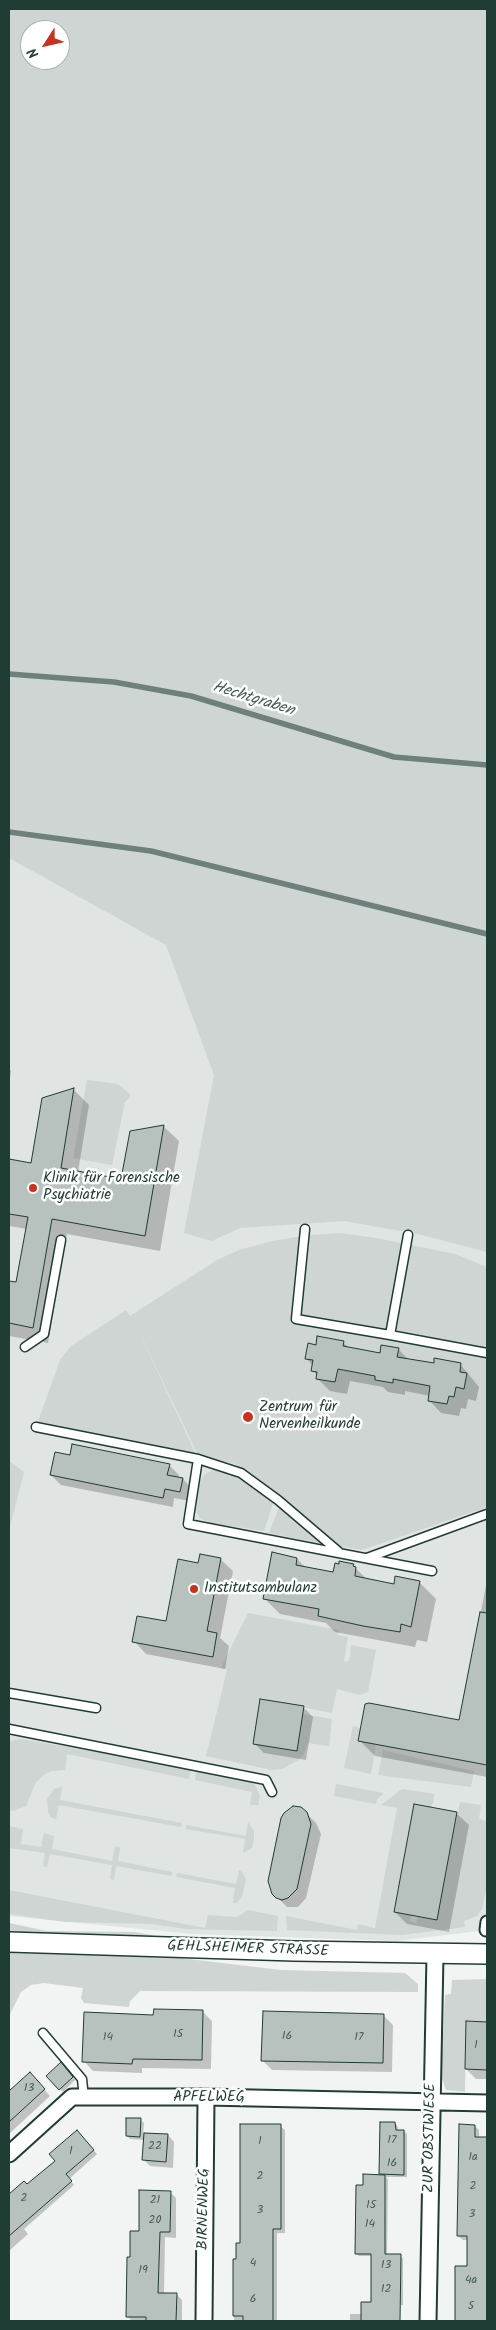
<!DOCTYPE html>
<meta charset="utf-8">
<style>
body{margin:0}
#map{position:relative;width:496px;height:2330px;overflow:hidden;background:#f2f3f3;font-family:Kalam,sans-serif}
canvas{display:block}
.frame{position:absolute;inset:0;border:10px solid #1f3d34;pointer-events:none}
.north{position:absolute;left:20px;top:20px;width:50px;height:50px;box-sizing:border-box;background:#fff;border:1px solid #a5b1ae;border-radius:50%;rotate:235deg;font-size:14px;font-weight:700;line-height:20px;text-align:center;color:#1f3d34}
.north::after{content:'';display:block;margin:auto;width:18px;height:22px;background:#c8321e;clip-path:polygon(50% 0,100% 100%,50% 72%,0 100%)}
</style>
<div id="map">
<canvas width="496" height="2330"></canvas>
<div class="frame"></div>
<div class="north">N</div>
</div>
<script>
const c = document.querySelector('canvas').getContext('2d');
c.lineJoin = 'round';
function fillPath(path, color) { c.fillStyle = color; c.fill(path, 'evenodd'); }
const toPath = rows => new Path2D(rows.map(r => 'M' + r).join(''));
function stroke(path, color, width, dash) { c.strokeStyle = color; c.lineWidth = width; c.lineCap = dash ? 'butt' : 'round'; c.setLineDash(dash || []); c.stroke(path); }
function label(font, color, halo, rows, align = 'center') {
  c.font = font + ' Kalam,sans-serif'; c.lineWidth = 5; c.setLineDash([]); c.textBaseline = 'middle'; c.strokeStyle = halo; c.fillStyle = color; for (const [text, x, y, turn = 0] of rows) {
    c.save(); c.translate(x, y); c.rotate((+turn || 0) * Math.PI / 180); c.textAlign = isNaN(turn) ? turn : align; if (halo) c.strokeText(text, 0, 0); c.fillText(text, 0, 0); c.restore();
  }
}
fillPath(toPath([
 [9,838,487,918,487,1930,396,1941,193,1934,9,1916]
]), '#e0e4e3');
fillPath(toPath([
 [9,9,487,9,487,1252,418,1234,344,1221,240,1228,212,1241,184,1233,214,1075,166,945,9,858],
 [30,30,60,30,60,60,30,60],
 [87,1080,118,1084,130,1094,130,1097,125,1102,112,1165,73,1158],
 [340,1233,376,1238,455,1254,487,1267,487,1507,362,1550,340,1546,282,1497,235,1464,198,1455,134,1321,198,1459,36,1427,60,1360,71,1346,126,1310,130,1316,217,1260,239,1250,272,1241,309,1235],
 [9,1461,24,1472,9,1530],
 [213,1470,237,1474,273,1503,264,1531,211,1523,200,1518,196,1511,200,1482,204,1475],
 [279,1507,322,1544,269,1533],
 [248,1613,339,1630,338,1635,348,1637,344,1661,347,1662,350,1659,351,1645,376,1650,368,1692,360,1695,337,1689,332,1713,261,1699,303,1714,332,1719,329,1746,308,1743,304,1754,297,1761,282,1769,272,1770,206,1756,227,1670,221,1668],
 [353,1726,364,1729,359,1733,359,1739,376,1744,371,1774,344,1768],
 [21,1739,68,1747,191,1769,189,1779,67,1754,65,1770,52,1771,45,1774,36,1782,26,1806,13,1811,9,1810,9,1741],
 [383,1750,474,1771,471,1787,378,1775],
 [196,1771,251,1782,255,1785,260,1796,258,1805,250,1805,252,1792,195,1780],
 [336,1784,384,1793,377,1799,376,1804,334,1796],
 [62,1787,60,1800,182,1823,181,1827,59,1805,56,1819,52,1818,48,1812,47,1799,54,1789],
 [402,1789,434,1794,434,1800,431,1807,414,1804,394,1912,411,1915,410,1921,416,1923,418,1917,437,1920,460,1802,481,1805,479,1819,487,1821,487,1886,482,1909,477,1916,464,1921,465,1927,402,1935,287,1930,286,1916,357,1930,358,1924,375,1928,397,1808,381,1805],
 [248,1822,254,1831,254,1838,252,1848,243,1853,245,1839,186,1829,186,1825,246,1836],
 [9,1826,23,1829,21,1844,41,1847,44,1833,54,1836,52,1849,112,1861,115,1846,120,1848,118,1861,172,1872,172,1876,116,1866,114,1880,110,1879,112,1865,50,1854,47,1867,43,1866,45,1853,9,1848],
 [239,1870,242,1872,246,1879,242,1897,236,1903,233,1903,235,1888,176,1877,177,1873,236,1884],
 [9,1890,205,1928,208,1915,237,1917,248,1910,278,1916,277,1931,185,1929,152,1924,65,1922,9,1914],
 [9,1923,47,1931,135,1932,167,1938,32,1935,9,1931],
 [9,1953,180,1958,281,1970,405,1973,418,1984,418,1992,140,1991,130,2001,129,2007,84,2003,81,1998,83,1988,44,1983,31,1985,21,1992,9,2016],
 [487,1979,487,2022,466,2022,465,2092,446,2090,441,2076,445,1995,451,1994,452,1980]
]), '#ced5d3');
fillPath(toPath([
 [9,1069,11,1071,9,1085],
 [74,1090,89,1105,78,1172,122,1181,163,1126,179,1141,160,1251,67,1234,48,1343,9,1336,9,1282,17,1284,27,1229,9,1226,9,1160,32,1164,43,1099],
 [343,1342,349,1348,381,1354,398,1349,409,1360,435,1365,460,1364,479,1387,476,1401,468,1399,466,1409,461,1408,459,1416,441,1413,429,1400,430,1396,405,1391,405,1395,388,1392,383,1387,350,1381,347,1394,330,1391,317,1378,318,1376,313,1371,313,1366,306,1358,317,1346],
 [71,1456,169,1465,179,1475,178,1478,183,1479,192,1489,190,1501,174,1498,173,1507,61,1485,51,1475],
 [220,1559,233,1571,220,1638,229,1646,225,1669,146,1654,134,1641,167,1623,199,1564],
 [297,1559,306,1568,334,1574,340,1563,353,1566,368,1580,395,1586,420,1583,436,1599,427,1642,417,1640,415,1647,335,1632,326,1623,280,1614,264,1598],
 [487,1580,487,1777,375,1756,359,1740,460,1722],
 [303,1707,313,1717,306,1760,264,1753,254,1743],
 [301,1808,316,1823,321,1834,306,1898,298,1907,287,1907,277,1897],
 [456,1813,469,1825,449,1932,407,1924,395,1912],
 [202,2011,212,2021,211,2069,142,2068,142,2073,93,2071,84,2061],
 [383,2015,393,2025,392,2072,272,2070,263,2061],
 [467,2023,487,2023,487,2079,476,2079,466,2069],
 [63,2067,75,2080,63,2092,48,2076],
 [30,2074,50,2096,9,2134,9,2093],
 [141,2120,144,2123,143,2134,168,2135,174,2142,173,2168,150,2166,144,2160,145,2140,130,2139,127,2136],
 [395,2123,398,2127,398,2131,404,2131,407,2134,407,2177,386,2177,388,2179,387,2255,400,2255,403,2259,403,2305,388,2305,376,2315,376,2321,350,2321,350,2314,372,2314,372,2256,359,2256,356,2253,365,2186,383,2176,381,2174],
 [280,2126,285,2130,285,2233,277,2233,277,2321,234,2321,234,2260,237,2260],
 [475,2126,479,2130,479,2138,487,2138,487,2321,456,2321,457,2267,468,2267,468,2240,463,2240,458,2236],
 [80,2135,97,2154,69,2179,74,2185,24,2229,28,2234,9,2251,9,2196,24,2183,27,2186,57,2161],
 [170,2192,176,2198,176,2238,165,2237,164,2294,176,2294,182,2300,182,2321,132,2321,127,2316,131,2258,140,2233]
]), '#0003');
stroke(toPath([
 [9,674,114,682,191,696,394,757,487,765],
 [9,832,151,851,487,934]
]), '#6d807b', 5.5);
const building = toPath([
 [74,1088,61,1168,121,1179,130,1131,164,1125,145,1236,52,1219,33,1328,9,1323,9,1281,16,1282,28,1217,9,1214,9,1159,31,1163,42,1098,74,1088],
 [317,1336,344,1341,343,1346,380,1353,381,1345,399,1348,397,1357,434,1363,434,1358,461,1363,460,1372,467,1373,464,1389,456,1387,454,1397,449,1396,447,1404,428,1401,430,1386,393,1379,393,1383,375,1380,375,1376,338,1369,335,1382,316,1379,317,1372,311,1371,313,1360,305,1359,308,1343,316,1345,317,1336],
 [72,1444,170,1464,167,1475,183,1478,180,1492,165,1489,163,1498,50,1475,55,1452,70,1455,72,1444],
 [272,1552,297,1558,296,1565,333,1572,335,1563,339,1564,339,1561,354,1564,353,1566,356,1567,355,1576,394,1584,395,1576,420,1581,411,1627,401,1624,400,1632,363,1626,318,1616,319,1609,263,1599,272,1552],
 [200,1554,221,1558,207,1631,217,1633,213,1657,132,1642,137,1616,166,1621,178,1559,198,1563,200,1554],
 [480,1612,487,1613,487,1765,358,1741,365,1704,369,1703,459,1720,480,1612],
 [260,1699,304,1706,297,1751,253,1744,260,1699],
 [414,1804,457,1812,437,1920,394,1912,414,1804],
 [293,1806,301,1807,307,1812,311,1824,297,1889,288,1898,282,1900,276,1898,272,1894,268,1881,281,1818,284,1813,293,1806],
 [154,2009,203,2010,202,2060,133,2059,132,2064,82,2062,84,2012,153,2015,154,2009],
 [263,2011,384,2014,383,2063,261,2061,263,2011],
 [466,2021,487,2022,487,2070,465,2069,466,2021],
 [61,2062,73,2077,59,2090,46,2076,61,2062],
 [30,2072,45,2089,9,2122,9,2091,30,2072],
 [126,2118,141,2118,140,2137,126,2136,126,2118],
 [380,2122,395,2122,396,2130,404,2130,404,2175,379,2174,380,2122],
 [240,2124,281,2124,281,2229,273,2229,273,2321,243,2321,243,2316,233,2316,233,2259,236,2259,236,2243,240,2243,240,2124],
 [459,2124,475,2125,475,2137,487,2137,487,2321,455,2321,455,2266,467,2266,467,2236,457,2236,459,2124],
 [77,2130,94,2150,66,2174,72,2181,9,2236,9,2194,24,2181,27,2184,55,2161,49,2154,77,2130],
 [144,2133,168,2134,166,2162,142,2160,144,2133],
 [363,2174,385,2175,385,2254,401,2254,400,2321,361,2321,361,2302,371,2302,371,2254,355,2254,356,2185,363,2185,363,2174],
 [139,2190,171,2191,170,2232,160,2232,158,2293,177,2293,176,2321,146,2321,146,2317,126,2317,127,2257,130,2257,130,2231,139,2231,139,2190]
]);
fillPath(building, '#b7c1bd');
stroke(building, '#1f3d34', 1);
const service = toPath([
 [305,1229,296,1319,390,1335,408,1235],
 [390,1335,487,1353],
 [25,1347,44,1334,61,1240],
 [36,1427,198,1459,188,1524,432,1571],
 [198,1459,241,1473,278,1500,339,1552],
 [367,1558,487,1514],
 [9,1693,96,1708],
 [9,1729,266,1780,272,1792],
 [43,2033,82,2079,84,2098]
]);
const pedestrian = toPath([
 [486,1930,487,1922]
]);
const minor = toPath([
 [9,2154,72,2097,206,2097,487,2103],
 [204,2321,206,2097],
 [428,2321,435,1955]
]);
const tertiary = toPath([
 [9,1942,294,1951,487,1954]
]);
stroke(service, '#1f3d34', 11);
stroke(pedestrian, '#1f3d34', 15);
stroke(minor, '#1f3d34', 19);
stroke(tertiary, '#1f3d34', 22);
stroke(service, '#fff', 8);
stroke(pedestrian, '#fff', 11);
stroke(minor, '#fff', 15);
stroke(tertiary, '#fff', 19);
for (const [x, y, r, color] of [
 [33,1188,5,"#c8321e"],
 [248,1417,6,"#c8321e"],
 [194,1589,5,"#c8321e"]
]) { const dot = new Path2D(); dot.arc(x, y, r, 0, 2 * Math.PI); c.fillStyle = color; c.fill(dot); stroke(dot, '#fff', 2); }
label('12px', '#455e56', null, [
 ["15",178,2035],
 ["16",287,2037],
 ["14",108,2038],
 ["17",359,2038],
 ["1",476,2046],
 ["13",29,2089],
 ["17",392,2141],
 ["1",260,2142],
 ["22",155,2147],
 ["1",71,2152],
 ["1a",473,2158],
 ["16",392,2164],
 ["2",260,2177],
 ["2",473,2187],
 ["2",24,2199],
 ["21",155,2201],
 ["15",371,2206],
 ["3",260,2211],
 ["3",472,2215],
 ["20",155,2221],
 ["14",370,2225],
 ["4",253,2264],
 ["13",386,2266],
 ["19",143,2271],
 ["4a",471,2281],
 ["12",386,2290],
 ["6",253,2300],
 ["5",471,2307]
]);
label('15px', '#1f3d34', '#fff', [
 ["Klinik für Forensische",43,1179],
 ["Psychiatrie",43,1196],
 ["Zentrum für",259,1408],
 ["Nervenheilkunde",259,1425],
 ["Institutsambulanz",204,1589]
], 'left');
label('15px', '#1f3d34', '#fff', [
 ["GEHLSHEIMER STRASSE",248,1950,2],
 ["APFELWEG",209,2098],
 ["ZUR OBSTWIESE",431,2138,-89],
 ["BIRNENWEG",205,2209,-89]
]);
label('italic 16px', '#465f57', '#fff', [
 ["Hechtgraben",253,700,17]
]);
</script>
